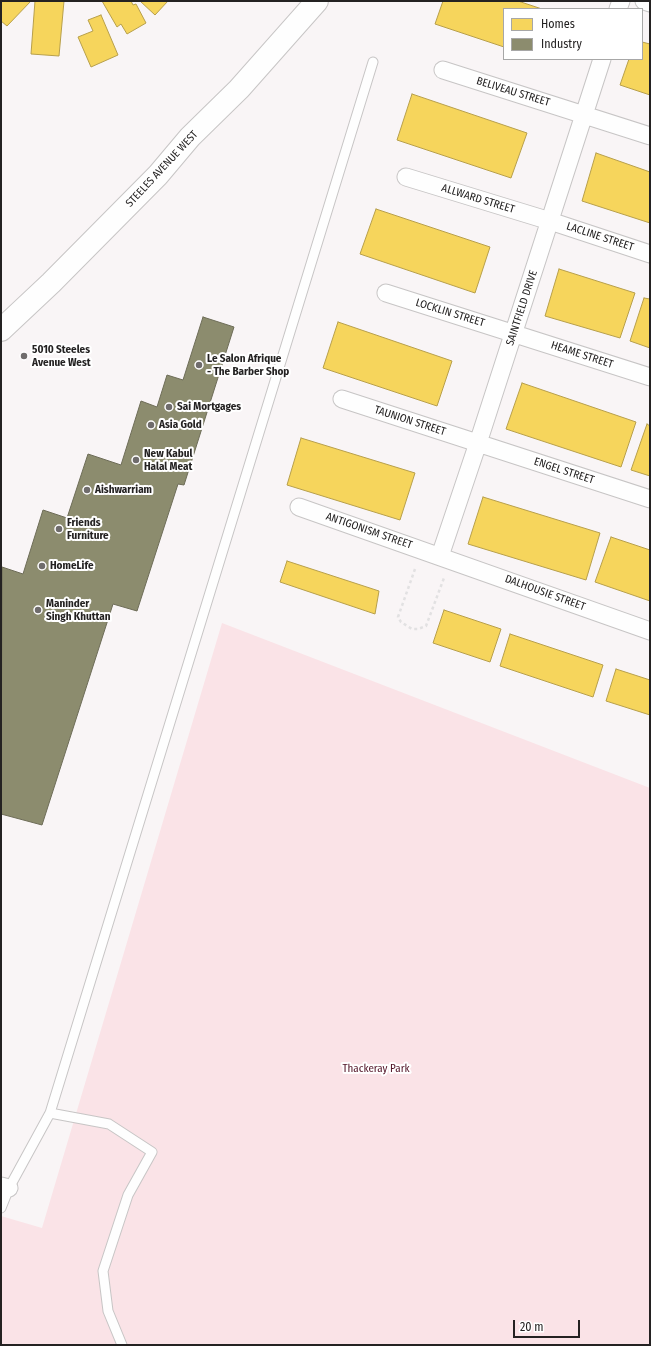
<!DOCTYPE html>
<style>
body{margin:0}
#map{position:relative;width:651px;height:1346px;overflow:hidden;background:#f9f5f6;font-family:"Fira Sans Condensed",sans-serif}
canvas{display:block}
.frame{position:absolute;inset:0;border:2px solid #242222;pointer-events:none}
.legend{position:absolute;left:503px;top:8px;width:140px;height:52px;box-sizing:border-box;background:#fff;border:1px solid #a7a7a7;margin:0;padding:5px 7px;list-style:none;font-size:12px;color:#242222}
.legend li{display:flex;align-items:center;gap:8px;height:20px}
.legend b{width:20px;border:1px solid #a7a7a7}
.scale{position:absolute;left:513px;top:1320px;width:67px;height:18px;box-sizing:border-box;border:2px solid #242222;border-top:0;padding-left:5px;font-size:12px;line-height:14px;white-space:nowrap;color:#242222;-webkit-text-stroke:3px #fff;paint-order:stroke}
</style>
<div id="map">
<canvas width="651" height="1346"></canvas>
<div class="frame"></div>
<ul class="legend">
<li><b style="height:11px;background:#f6d55c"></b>Homes</li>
<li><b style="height:11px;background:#8c8c6e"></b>Industry</li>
</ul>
<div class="scale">20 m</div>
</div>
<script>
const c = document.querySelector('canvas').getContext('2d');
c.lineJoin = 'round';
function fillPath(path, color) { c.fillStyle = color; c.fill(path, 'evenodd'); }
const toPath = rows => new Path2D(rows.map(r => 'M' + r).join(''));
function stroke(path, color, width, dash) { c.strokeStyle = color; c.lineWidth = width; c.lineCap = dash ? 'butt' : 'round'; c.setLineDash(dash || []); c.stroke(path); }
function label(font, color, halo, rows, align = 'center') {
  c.font = font + ' "Fira Sans Condensed",sans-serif'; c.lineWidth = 4; c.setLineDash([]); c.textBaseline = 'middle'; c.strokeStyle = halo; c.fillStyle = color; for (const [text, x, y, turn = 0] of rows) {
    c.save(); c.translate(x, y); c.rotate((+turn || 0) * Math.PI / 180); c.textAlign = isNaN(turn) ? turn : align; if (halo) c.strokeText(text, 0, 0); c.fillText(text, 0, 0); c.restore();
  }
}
fillPath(toPath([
 [222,623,650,788,650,1345,1,1345,1,1216,42,1228]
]), '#fae3e7');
const homes = toPath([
 [1,1,31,1,7,26,1,21,1,1],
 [35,1,64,1,59,56,31,54,35,1],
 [102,1,131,1,133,5,136,4,146,23,127,34,121,24,117,27,102,1],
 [140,1,168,1,155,15,140,1],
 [443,1,518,1,542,9,504,9,504,47,435,24,443,1],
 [101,15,118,55,91,67,78,37,93,31,88,20,101,15],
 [642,42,650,44,650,95,620,85,629,59,642,59,642,42],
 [412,94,527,133,511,178,397,140,412,94],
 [596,153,650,172,650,223,582,201,596,153],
 [376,209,490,247,475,293,360,254,376,209],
 [559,269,635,293,620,338,545,316,559,269],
 [644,298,650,299,650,348,630,341,644,298],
 [338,322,452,361,437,406,323,368,338,322],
 [522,383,636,422,621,467,506,429,522,383],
 [647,424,650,426,650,476,631,470,647,424],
 [301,438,415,473,400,520,287,485,301,438],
 [483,497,600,533,586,580,468,544,483,497],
 [611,537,650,550,650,601,595,582,611,537],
 [287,561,379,591,375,614,280,582,287,561],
 [444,610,501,629,490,662,433,643,444,610],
 [510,634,603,665,593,697,500,666,510,634],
 [616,669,650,680,650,715,606,701,616,669]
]);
fillPath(homes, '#f6d55c');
stroke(homes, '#b79f4b', 1);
const industry = toPath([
 [203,317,234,327,184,485,178,484,137,611,113,604,42,825,1,814,2,567,23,574,43,510,67,518,88,454,121,465,141,401,157,407,167,375,183,380,203,317]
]);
fillPath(industry, '#8c8c6e');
stroke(industry, '#6d6c57', 1);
const service = toPath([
 [50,1113,109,1124,152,1152,128,1195,103,1271,108,1311,122,1345],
 [1,1208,9,1188,50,1113,373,62]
]);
const minor = toPath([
 [644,1,650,3],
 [618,9,621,1],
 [443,70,650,136],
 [406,177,550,221,650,254],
 [386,293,650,377],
 [342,399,650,499],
 [299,507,650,631],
 [440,556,478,443,602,59],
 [1,1186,9,1188]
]);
const secondary = toPath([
 [1,330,51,283,158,175,190,137,239,89,317,1]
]);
stroke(service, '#c7c5c5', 11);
stroke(minor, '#c7c5c5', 19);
stroke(secondary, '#c7c5c5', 24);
stroke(toPath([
 [415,569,398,617,401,622,412,629,418,629,426,626,444,578]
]), '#e2e1e2', 2.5, [3, 3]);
stroke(service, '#fefefe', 9);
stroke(minor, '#fefefe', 17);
stroke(secondary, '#fefefe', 22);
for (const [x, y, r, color] of [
 [24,356,4,"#6f6c6c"],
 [199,365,4,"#6f6c6c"],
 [169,407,4,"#6f6c6c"],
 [151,425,4,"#6f6c6c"],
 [136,460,4,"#6f6c6c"],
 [87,490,4,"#6f6c6c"],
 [59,529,4,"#6f6c6c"],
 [42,566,4,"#6f6c6c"],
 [38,610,4,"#6f6c6c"]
]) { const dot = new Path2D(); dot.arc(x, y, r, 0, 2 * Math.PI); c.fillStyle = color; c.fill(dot); stroke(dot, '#fff', 1.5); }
label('11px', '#242222', '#fff', [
 ["BELIVEAU STREET",513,92,17],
 ["STEELES AVENUE WEST",162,169,-47],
 ["ALLWARD STREET",478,199,17],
 ["LACLINE STREET",600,237,18],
 ["SAINTFIELD DRIVE",522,308,-72],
 ["LOCKLIN STREET",450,313,17],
 ["HEAME STREET",582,355,18],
 ["TAUNION STREET",410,421,18],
 ["ENGEL STREET",564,471,18],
 ["ANTIGONISM STREET",369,531,19],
 ["DALHOUSIE STREET",545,593,20]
]);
label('bold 11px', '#242222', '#fff', [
 ["5010 Steeles",32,350],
 ["Avenue West",32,363],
 ["Le Salon Afrique",207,359],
 ["- The Barber Shop",207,372],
 ["Sai Mortgages",177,407],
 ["Asia Gold",159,425],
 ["New Kabul",144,454],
 ["Halal Meat",144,467],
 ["Aishwarriam",95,490],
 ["Friends",67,523],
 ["Furniture",67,536],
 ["HomeLife",50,566],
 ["Maninder",46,604],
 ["Singh Khuttan",46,617]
], 'left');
label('11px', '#501326', '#fff', [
 ["Thackeray Park",376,1069]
]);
</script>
